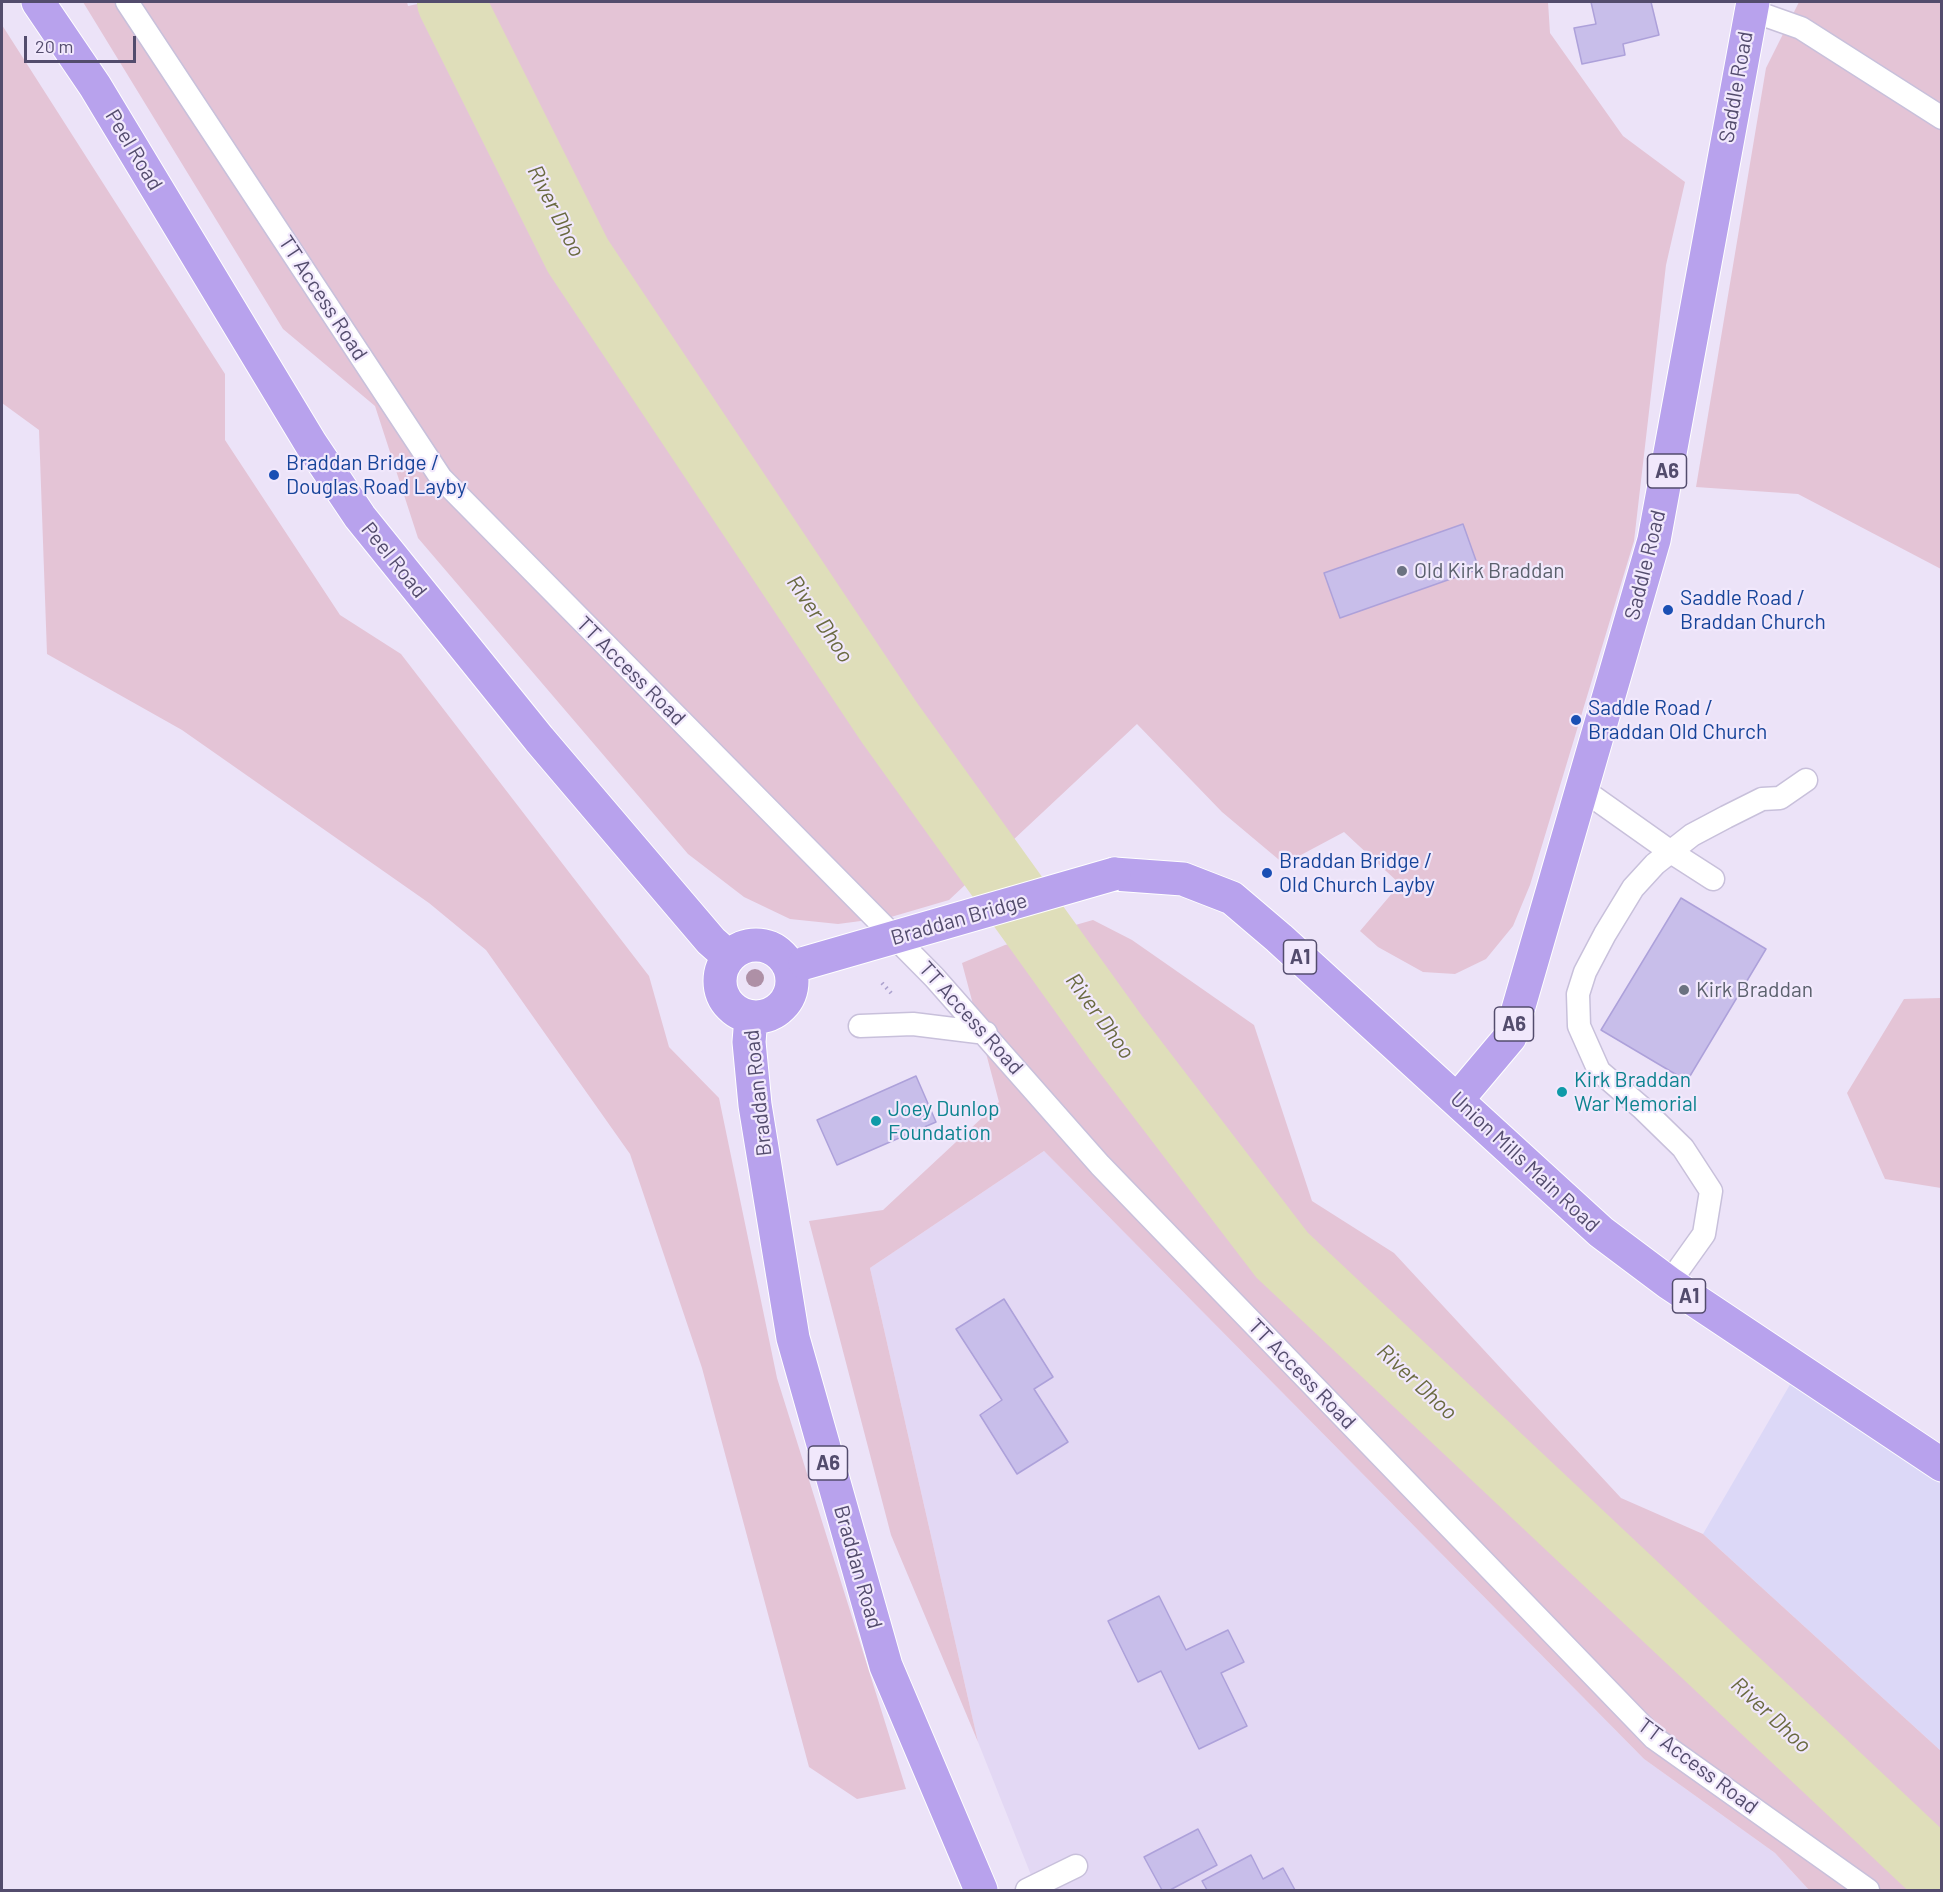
<!DOCTYPE html>
<style>
body{margin:0}
#map{position:relative;width:1943px;height:1892px;overflow:hidden;background:#ece3f8;font-family:Barlow,sans-serif}
canvas{display:block}
.frame{position:absolute;inset:0;border:3px solid #534c6d;pointer-events:none}
.scale{position:absolute;left:24px;top:36px;width:112px;height:27px;box-sizing:border-box;border:3px solid #534c6d;border-top:0;padding-left:8px;font-size:18px;line-height:21px;white-space:nowrap;color:#534c6d;-webkit-text-stroke:4px #f1e8fc;paint-order:stroke}
</style>
<div id="map">
<canvas width="1943" height="1892"></canvas>
<div class="frame"></div>
<div class="scale">20 m</div>
</div>
<script>
const c = document.querySelector('canvas').getContext('2d');
c.lineJoin = 'round';
function fillPath(path, color) { c.fillStyle = color; c.fill(path, 'evenodd'); }
const toPath = rows => new Path2D(rows.map(r => 'M' + r).join(''));
function stroke(path, color, width, dash) { c.strokeStyle = color; c.lineWidth = width; c.lineCap = dash ? 'butt' : 'round'; c.setLineDash(dash || []); c.stroke(path); }
function label(font, color, halo, rows, align = 'center') {
  c.font = font + ' Barlow,sans-serif'; c.lineWidth = 4.5; c.setLineDash([]); c.textBaseline = 'middle'; c.strokeStyle = halo; c.fillStyle = color; for (const [text, x, y, turn = 0] of rows) {
    c.save(); c.translate(x, y); c.rotate((+turn || 0) * Math.PI / 180); c.textAlign = isNaN(turn) ? turn : align; if (halo) c.strokeText(text, 0, 0); c.fillText(text, 0, 0); c.restore();
  }
}
fillPath(toPath([
 [1044,1151,1644,1759,1775,1853,1809,1890,1037,1890,978,1742,870,1268]
]), '#e3d8f4');
fillPath(toPath([
 [1795,1376,1941,1477,1941,1751,1703,1534]
]), '#dcd8f7');
fillPath(toPath([
 [83,2,407,2,408,6,427,2,1548,2,1550,33,1623,136,1685,182,1666,265,1634,541,1530,885,1513,926,1486,959,1455,974,1423,972,1378,947,1360,931,1400,884,1344,832,1284,864,1222,812,1137,724,949,900,891,917,838,924,790,919,744,897,688,854,418,538,375,406,283,329],
 [1799,2,1941,2,1941,569,1798,494,1696,487,1766,68],
 [2,25,225,374,225,440,340,615,401,654,649,976,669,1047,719,1098,777,1378,906,1789,857,1799,809,1767,702,1368,630,1154,486,950,429,903,182,730,47,654,39,430,2,403],
 [1093,920,1132,940,1254,1025,1312,1201,1394,1253,1621,1498,1703,1534,1941,1751,1941,1890,1809,1890,1775,1853,1644,1759,1044,1151,870,1268,978,1742,891,1535,809,1221,883,1210,999,1102,962,963,1005,945],
 [1941,998,1942,998,1941,1188,1885,1179,1847,1093,1904,999]
]), '#e4c4d6');
stroke(toPath([
 [451,2,578,256,889,722,1116,1038,1282,1255,1942,1876]
]), '#dfdeba', 68);
const building = toPath([
 [1591,2,1651,2,1659,35,1623,44,1625,55,1582,64,1574,28,1596,24,1591,2],
 [1463,524,1479,569,1340,618,1324,573,1463,524],
 [1681,898,1766,949,1687,1081,1601,1030,1681,898],
 [916,1076,936,1122,837,1165,817,1120,916,1076],
 [1004,1299,1053,1377,1034,1389,1068,1442,1017,1474,980,1415,1002,1400,956,1329,1004,1299],
 [1159,1596,1186,1650,1228,1630,1244,1662,1221,1673,1247,1726,1199,1749,1161,1671,1138,1682,1108,1621,1159,1596],
 [1198,1829,1217,1865,1170,1890,1162,1890,1144,1857,1198,1829],
 [1251,1855,1263,1879,1283,1868,1295,1890,1207,1890,1202,1881,1251,1855]
]);
fillPath(building, '#c8beea');
stroke(building, '#ada1da', 1.5);
const service = toPath([
 [127,2,441,478,934,977,1100,1165,1654,1738,1868,1890],
 [1750,10,1801,28,1942,118],
 [1582,789,1671,852,1713,879],
 [860,1026,913,1024,986,1033],
 [1669,1283,1704,1234,1711,1191,1683,1148,1642,1108,1599,1071,1579,1026,1578,994,1585,972,1605,934,1633,888,1655,864,1692,835,1726,817,1762,799,1780,798,1806,780],
 [1027,1890,1076,1866]
]);
const trunk = toPath([
 [38,2,95,86,311,444,360,517,539,739,711,941,728,956],
 [1114,874,1183,879,1232,898,1279,938,1601,1232,1669,1283,1942,1465],
 '720 981a36 36 0 1 1 72 0a36 36 0 1 1-72 0Z',
 [751,1017,749,1042,755,1105,793,1338,886,1666,981,1890],
 [1457,1100,1510,1037,1654,540,1753,2]
]);
stroke(service, '#c8c0db', 25);
stroke(trunk, '#fff', 35);
stroke(toPath([
 [882,983,892,994]
]), '#aca2ce', 4, [1.5, 4.5]);
stroke(service, '#fff', 22);
stroke(trunk, '#b8a2ed', 33);
const trunkBridge = toPath([
 [805,963,1114,874]
]);
stroke(trunkBridge, '#fff', 35, []);
stroke(trunkBridge, '#b8a2ed', 33);
c.fillStyle = '#ae90a6';
for (const [x, y] of [
 [755,978]
]) { c.beginPath(); c.arc(x, y, 9, 0, 2 * Math.PI); c.fill(); }
for (const [x, y, r, color] of [
 [274,475,6,"#1a4fb4"],
 [1402,571,6,"#6b7280"],
 [1668,610,6,"#1a4fb4"],
 [1576,720,6,"#1a4fb4"],
 [1267,873,6,"#1a4fb4"],
 [1684,990,6,"#6b7280"],
 [1562,1092,6,"#0f9aa8"],
 [876,1121,6,"#0f9aa8"]
]) { const dot = new Path2D(); dot.arc(x, y, r, 0, 2 * Math.PI); c.fillStyle = color; c.fill(dot); stroke(dot, '#f1e8fc', 2); }
for (const [x, y, w] of [
 [1667,471,39],
 [1300,957,33],
 [1514,1024,39],
 [1689,1296,33],
 [828,1463,39]
]) { const box = new Path2D(); box.roundRect(x - w / 2, y - 17, w, 34, 4.5); c.fillStyle = '#f1e8fc'; c.fill(box); stroke(box, '#534c6d', 1.5); }
label('bold 20px', '#534c6d', null, [
 ["A6",1667,471],
 ["A1",1300,957],
 ["A6",1514,1024],
 ["A1",1689,1296],
 ["A6",828,1463]
]);
label('21px', '#534c6d', '#f1e8fc', [
 ["Saddle Road",1736,87,-80],
 ["Peel Road",134,150,59],
 ["TT Access Road",323,298,57],
 ["Peel Road",394,560,51],
 ["Saddle Road",1645,565,-76],
 ["TT Access Road",631,671,45],
 ["Braddan Bridge",959,919,-16],
 ["TT Access Road",971,1018,48],
 ["Braddan Road",758,1093,-96],
 ["Union Mills Main Road",1525,1162,43],
 ["TT Access Road",1302,1374,46],
 ["Braddan Road",858,1567,74],
 ["TT Access Road",1698,1766,37]
]);
label('21px', '#164399', '#f1e8fc', [
 ["Braddan Bridge /",286,463],
 ["Douglas Road Layby",286,487],
 ["Saddle Road /",1680,598],
 ["Braddan Church",1680,622],
 ["Saddle Road /",1588,708],
 ["Braddan Old Church",1588,732],
 ["Braddan Bridge /",1279,861],
 ["Old Church Layby",1279,885]
], 'left');
label('21px', '#5b616d', '#f1e8fc', [
 ["Old Kirk Braddan",1414,571],
 ["Kirk Braddan",1696,990]
], 'left');
label('21px', '#0d838f', '#f1e8fc', [
 ["Kirk Braddan",1574,1080],
 ["War Memorial",1574,1104],
 ["Joey Dunlop",888,1109],
 ["Foundation",888,1133]
], 'left');
label('italic 22px', '#6a6a40', '#f1e8fc', [
 ["River Dhoo",556,211,63],
 ["River Dhoo",820,619,56],
 ["River Dhoo",1100,1016,54],
 ["River Dhoo",1417,1382,43],
 ["River Dhoo",1771,1715,43]
]);
</script>
